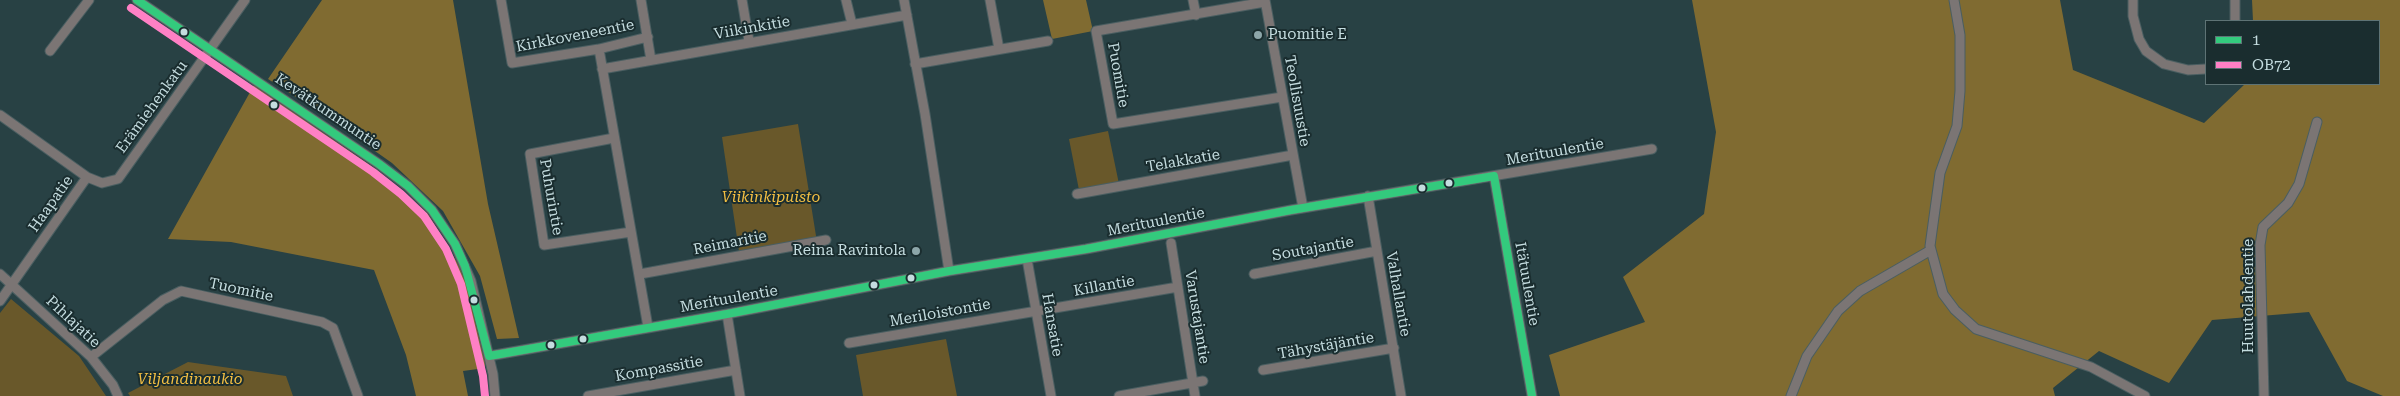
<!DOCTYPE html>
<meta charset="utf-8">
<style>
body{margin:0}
#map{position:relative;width:2400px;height:396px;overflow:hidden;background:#284144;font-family:"Roboto Serif",serif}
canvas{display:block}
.legend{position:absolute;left:2205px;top:20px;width:175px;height:65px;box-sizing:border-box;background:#1a2d2f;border:1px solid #5e7375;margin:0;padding:6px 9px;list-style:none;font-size:15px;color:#c4dcdf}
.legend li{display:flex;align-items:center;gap:10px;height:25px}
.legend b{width:25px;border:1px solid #5e7375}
</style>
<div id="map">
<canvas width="2400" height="396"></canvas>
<ul class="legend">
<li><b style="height:6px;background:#33ca7d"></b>1</li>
<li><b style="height:6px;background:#ff80c5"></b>OB72</li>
</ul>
</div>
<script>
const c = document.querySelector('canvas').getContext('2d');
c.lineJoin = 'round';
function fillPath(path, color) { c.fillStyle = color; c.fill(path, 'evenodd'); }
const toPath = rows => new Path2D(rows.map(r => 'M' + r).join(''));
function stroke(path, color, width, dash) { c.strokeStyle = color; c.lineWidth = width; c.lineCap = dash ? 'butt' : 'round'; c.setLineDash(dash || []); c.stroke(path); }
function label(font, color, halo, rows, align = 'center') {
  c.font = font + ' "Roboto Serif",serif'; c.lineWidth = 4; c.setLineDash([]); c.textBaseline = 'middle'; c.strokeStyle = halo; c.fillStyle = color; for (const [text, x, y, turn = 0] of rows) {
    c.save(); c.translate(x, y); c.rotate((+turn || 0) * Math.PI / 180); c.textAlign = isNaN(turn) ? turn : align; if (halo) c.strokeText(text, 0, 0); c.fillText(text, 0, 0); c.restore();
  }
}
fillPath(toPath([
 [798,124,817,242,740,258,722,137],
 [1108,131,1119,184,1079,190,1069,139],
 [11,299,79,356,106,396,0,396,0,313],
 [946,339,957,396,863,396,856,355],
 [188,362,286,376,293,396,130,396,128,393]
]), '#69582a');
fillPath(toPath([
 [322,0,453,0,488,204,519,338,497,339,480,276,443,211,392,163,318,111,268,79],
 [1043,0,1086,0,1093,31,1052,39],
 [1692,0,2060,0,2073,70,2204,123,2245,84,2379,84,2379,21,2253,21,2252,0,2400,0,2400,396,2383,396,2347,381,2309,312,2212,320,2169,383,2099,351,2053,388,2055,396,1560,396,1549,355,1645,322,1623,277,1704,214,1716,132],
 [254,85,377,170,428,214,470,284,485,350,485,368,463,371,468,396,416,396,406,355,374,270,231,242,168,239]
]), '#806b31');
const minor = toPath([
 [137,0,379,164,408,186,432,210,455,244,471,281,493,374,495,396],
 [501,0,512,63,599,49,648,37],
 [641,0,651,60],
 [742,0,749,41],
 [846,0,852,24],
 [904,0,925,114,949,271],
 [990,0,999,49],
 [1193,0,1196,15],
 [1265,0,1303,208],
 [1954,0,1960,35,1960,91,1957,126,1940,173,1930,246,1943,294,1955,310,1976,329,2091,367,2145,396],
 [2133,0,2133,16,2139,39,2146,51,2164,64,2188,70,2206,69],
 [2235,0,2235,21],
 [1265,2,1096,31,1113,124,1282,97],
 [599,49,648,327],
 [50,51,89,0],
 [915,64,1048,41],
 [602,69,907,15],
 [0,115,87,177,0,301],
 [614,138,530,154,544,245,631,232],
 [1494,176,1532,396],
 [87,177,102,183,118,179,245,0],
 [1077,194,1293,155],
 [1368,196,1401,396],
 [1171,243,1195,396],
 [1027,259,1051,396],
 [0,274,91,357,113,385,118,396],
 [640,274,826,240],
 [1254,274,1377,251],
 [727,314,740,396],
 [849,343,1178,287],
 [489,356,727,314,949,271,1086,249,1291,210,1652,149],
 [91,357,163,300,181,291,322,322,333,328,358,396],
 [1263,370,1394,348],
 [588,396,736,370],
 [1119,396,1203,381],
 [1791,396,1807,356,1838,311,1860,291,1931,250],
 [2264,396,2260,245,2263,227,2288,203,2299,184,2317,122]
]);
stroke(minor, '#4a5e61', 11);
stroke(minor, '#7b7574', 9);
stroke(toPath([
 [137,0,379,164,408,186,432,210,455,244,465,266,489,356,727,314,949,271,1086,249,1291,210,1494,176,1532,396]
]), '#33ca7d', 8);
stroke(toPath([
 [131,8,373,172,401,194,424,216,446,249,461,284,483,376,485,396]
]), '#ff80c5', 8);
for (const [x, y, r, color] of [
 [184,32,4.5,"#c4dcdf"],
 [1258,35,5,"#8da6a9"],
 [274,105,4.5,"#c4dcdf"],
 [1449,183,4.5,"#c4dcdf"],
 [1422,188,4.5,"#c4dcdf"],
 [916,251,5,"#8da6a9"],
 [911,278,4.5,"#c4dcdf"],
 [874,285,4.5,"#c4dcdf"],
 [474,300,4.5,"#c4dcdf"],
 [583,339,4.5,"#c4dcdf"],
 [551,345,4.5,"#c4dcdf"]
]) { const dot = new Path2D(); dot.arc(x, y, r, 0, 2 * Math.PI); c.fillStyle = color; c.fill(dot); stroke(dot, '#1a2d2f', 2); }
label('15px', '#c4dcdf', '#1a2d2f', [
 ["Viikinkitie",752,28,-10],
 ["Kirkkoveneentie",575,36,-11],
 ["Puomitie",1118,75,80],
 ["Teollisuustie",1297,101,80],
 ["Erämiehenkatu",152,107,-54],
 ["Kevätkummuntie",328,112,34],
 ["Merituulentie",1555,152,-10],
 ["Telakkatie",1183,161,-10],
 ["Puhurintie",551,197,80],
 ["Haapatie",51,204,-55],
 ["Merituulentie",1156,222,-11],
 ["Reimaritie",730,243,-11],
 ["Soutajantie",1313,249,-10],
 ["Itätuulentie",1527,284,80],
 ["Killantie",1104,286,-10],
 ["Tuomitie",241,290,12],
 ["Valhallantie",1398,294,80],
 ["Huutolahdentie",2249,296,-90],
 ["Merituulentie",729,299,-10],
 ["Meriloistontie",940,313,-10],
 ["Varustajantie",1197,317,81],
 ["Pihlajatie",73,322,43],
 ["Hansatie",1052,325,80],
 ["Tähystäjäntie",1326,346,-10],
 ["Kompassitie",659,369,-10]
]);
label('15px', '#c4dcdf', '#1a2d2f', [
 ["Puomitie E",1268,35],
 ["Reina Ravintola",906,251,"right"]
], 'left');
label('italic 15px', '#f3bf43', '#1a2d2f', [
 ["Viikinkipuisto",771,198],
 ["Viljandinaukio",190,380]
]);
</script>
